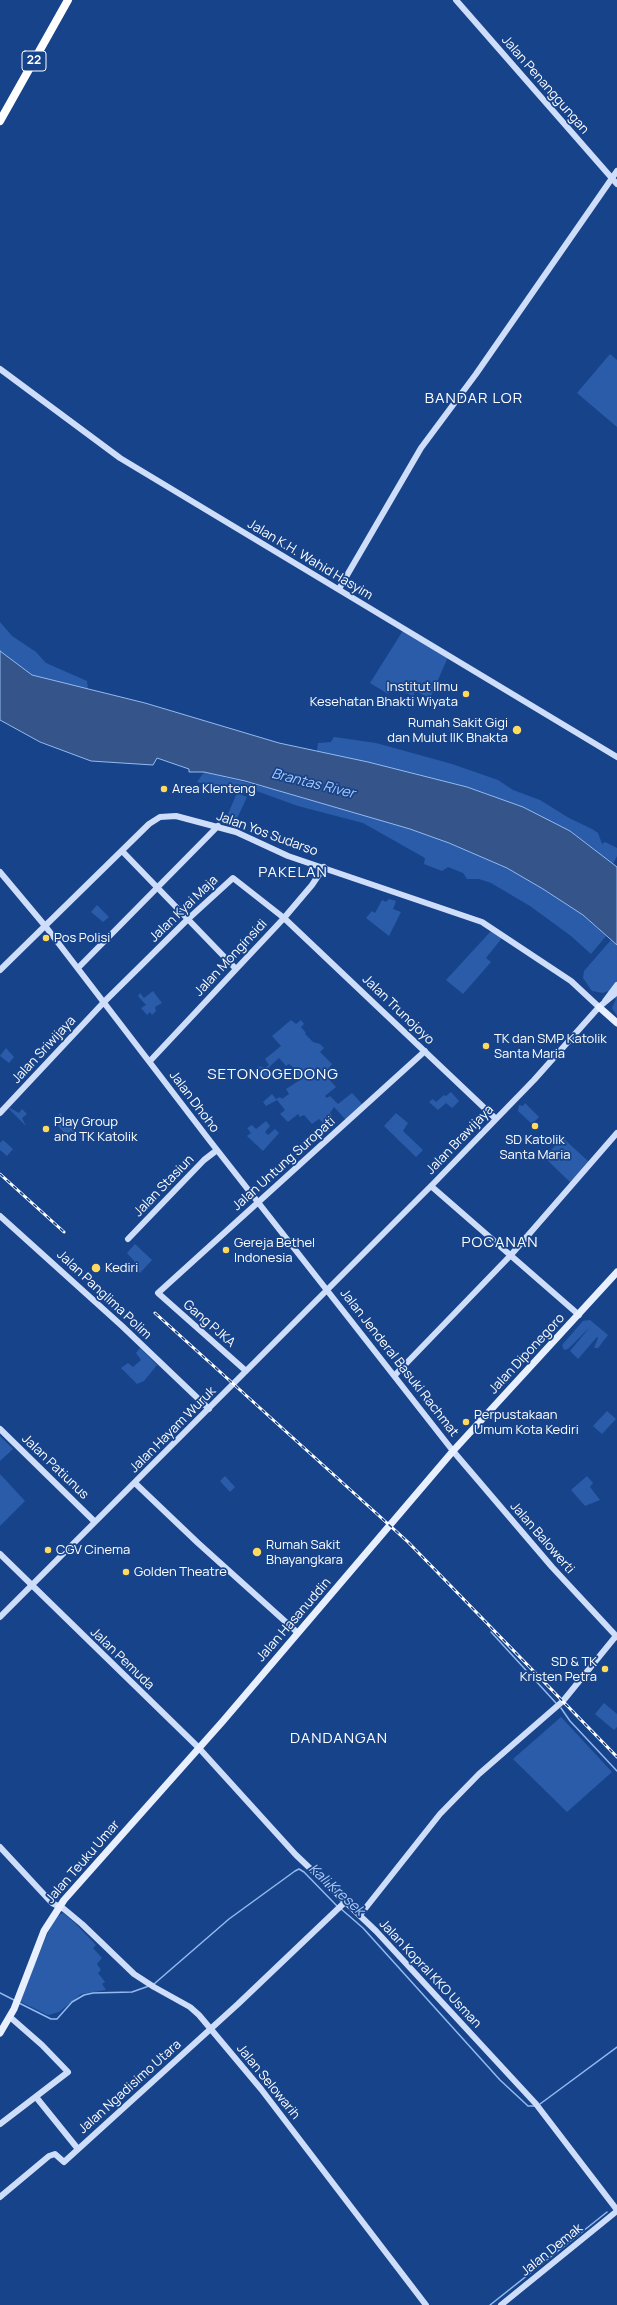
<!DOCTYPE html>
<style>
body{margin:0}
canvas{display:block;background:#17438a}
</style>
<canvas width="617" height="2305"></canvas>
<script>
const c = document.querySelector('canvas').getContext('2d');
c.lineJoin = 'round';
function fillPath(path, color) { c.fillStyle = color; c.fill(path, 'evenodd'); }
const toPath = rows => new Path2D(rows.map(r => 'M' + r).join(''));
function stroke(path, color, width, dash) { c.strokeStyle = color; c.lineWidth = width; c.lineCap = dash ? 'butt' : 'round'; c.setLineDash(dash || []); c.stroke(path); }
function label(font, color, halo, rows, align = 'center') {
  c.font = font + ' Manrope,sans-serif'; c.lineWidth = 3.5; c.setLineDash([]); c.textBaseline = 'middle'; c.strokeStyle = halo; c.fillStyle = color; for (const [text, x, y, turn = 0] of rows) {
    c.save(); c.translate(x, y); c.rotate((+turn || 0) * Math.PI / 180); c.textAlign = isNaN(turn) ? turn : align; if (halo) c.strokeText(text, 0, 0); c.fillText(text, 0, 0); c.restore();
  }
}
fillPath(toPath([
 [610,354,617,360,617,427,577,393],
 [0,622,12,636,36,652,46,663,87,681,88,690,32,675,0,651],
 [404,629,448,657,430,698,415,691,413,696,392,686,388,694,370,683],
 [334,737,376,743,452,764,498,780,513,790,540,800,569,818,592,829,598,833,602,844,605,842,617,848,617,856,613,864,570,831,523,807,467,787,317,751,318,743,331,742],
 [204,772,296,795,412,829,449,843,507,868,543,889,583,915,606,936,591,954,571,936,530,906,491,883,479,879,467,879,463,873,448,867,442,871,424,864,425,858,363,823,298,806,251,789,247,793,197,782],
 [237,793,247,797,234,825,230,826,224,823],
 [389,899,396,901,393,909,401,912,389,936,366,918,372,911,375,913,382,900,386,902],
 [97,905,109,917,103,922,91,912],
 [491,931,502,938,486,958,491,962,463,994,446,980],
 [611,940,617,945,617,1016,612,1008,616,999,608,991,603,993,592,991,583,978,584,971],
 [153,991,162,1003,155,1007,156,1011,152,1015,150,1012,147,1015,141,1008,146,1005,138,996,140,993,144,998],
 [291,1020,296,1024,301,1020,304,1024,301,1027,306,1033,305,1034,313,1042,320,1044,324,1048,320,1052,332,1064,328,1069,330,1072,326,1076,336,1087,325,1096,327,1098,330,1096,338,1104,352,1093,363,1105,346,1120,334,1107,330,1113,332,1116,324,1124,319,1119,312,1124,304,1115,300,1117,298,1114,288,1122,280,1114,285,1110,277,1100,266,1106,263,1102,272,1094,276,1099,280,1097,282,1099,289,1094,286,1089,300,1080,294,1068,289,1064,286,1066,279,1058,270,1066,268,1069,272,1074,270,1075,264,1079,258,1075,262,1070,258,1066,265,1068,269,1065,265,1059,281,1046,272,1036],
 [6,1048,14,1057,9,1063,0,1056],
 [451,1092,459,1101,452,1108,446,1103,438,1110,429,1102,433,1099,436,1102,444,1095,446,1096],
 [525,1103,539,1117,532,1124,518,1111,519,1105,523,1106],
 [10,1108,19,1113,22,1109,27,1114,22,1118,26,1126,9,1109],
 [60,1113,77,1132,75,1134,71,1131,66,1135,53,1120],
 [396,1113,408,1123,403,1131,423,1150,416,1157,384,1126],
 [266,1121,270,1126,265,1132,268,1135,275,1129,279,1133,263,1151,247,1136,251,1133,247,1128,252,1125,256,1129],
 [563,1138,589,1162,570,1182,544,1157],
 [3,1140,13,1149,7,1156,0,1150,0,1143],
 [135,1244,152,1260,140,1273,132,1265,135,1262,127,1253],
 [590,1320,608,1335,598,1348,594,1348,598,1338,597,1337,578,1359,570,1351,590,1327,568,1349,564,1350,562,1345,583,1321],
 [140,1348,157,1365,144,1381,137,1384,121,1368,128,1363,133,1367,141,1360,136,1353],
 [607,1411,616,1419,602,1434,593,1426],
 [0,1436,13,1449,0,1461],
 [0,1474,25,1501,0,1526],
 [225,1476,235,1487,230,1492,220,1481],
 [587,1476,593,1483,590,1487,600,1500,585,1506,571,1490],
 [604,1703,617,1714,617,1727,614,1730,595,1714],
 [561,1717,612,1772,567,1812,513,1759],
 [63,1913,75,1923,96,1945,93,1948,102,1958,97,1964,101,1970,98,1973,105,1982,102,1984,106,1990,81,1994,59,2012,48,2015,19,2001,52,1923,57,1916]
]), '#2a5ca9');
const water = toPath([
 [0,651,32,675,145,703,279,743,368,762,467,787,523,807,570,831,617,867,617,945,583,915,543,889,507,868,449,843,410,829,245,781,204,772,189,772,189,769,157,758,153,765,91,761,40,742,0,720,0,651]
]);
fillPath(water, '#35558a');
stroke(water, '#93b9f1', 1);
stroke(toPath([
 [491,1632,556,1703],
 [561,1708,570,1721,617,1771],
 [340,1908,363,1928,500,2080,528,2106,537,2106],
 [154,1984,229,1919,295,1871,299,1869,304,1872,337,1906],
 [0,1993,14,2000],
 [19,2003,51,2019,57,2019,72,2002,84,1995,93,1993,132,1992,149,1986],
 [540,2104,617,2047],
 [490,2305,607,2212]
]), '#93b9f1', 1.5);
stroke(toPath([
 [456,0,617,184],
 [0,369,120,458,617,757],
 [339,589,421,448,476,374,617,171],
 [123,852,236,969],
 [0,872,46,927,210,1141,453,1451,552,1567,617,1637],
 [78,968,218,826],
 [0,970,149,824,160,817,176,816,236,832,288,856,482,922,571,981,599,1007],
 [605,1001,617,985],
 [150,1061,284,918,312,885,324,867],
 [0,1113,104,1002,188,919,233,878,284,918,496,1119],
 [431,1186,579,1315],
 [0,1216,122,1326,209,1409],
 [128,1239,204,1160,217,1150],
 [246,1371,158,1293,425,1051],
 [395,1375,510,1256,617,1133],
 [0,1429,95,1522],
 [135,1483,198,1543,298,1633],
 [0,1554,198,1747,296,1855,376,1931,536,2104,617,2210],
 [0,1617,434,1183,534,1080,599,1007,617,992],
 [0,1847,52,1903,64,1909,82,1924,134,1974,154,1987,190,2007,199,2015,261,2089,426,2305],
 [360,1915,440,1814,479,1774,563,1701,616,1636],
 [36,2097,78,2149],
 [0,2124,68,2072,42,2045,10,2017],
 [0,2197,49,2156,55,2154,64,2162,238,2004,344,1903],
 [501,2305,617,2211]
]), '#cedefa', 6);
stroke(toPath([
 [599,1007,617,1023],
 [0,2033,14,2009,44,1931,64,1900,223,1721,453,1451,617,1272]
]), '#e8f0ff', 7);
stroke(toPath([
 [0,121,68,0]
]), '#fff', 8);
const rail = toPath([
 [0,1174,64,1232],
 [155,1313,408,1542,617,1757]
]);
stroke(rail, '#fff', 3);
stroke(rail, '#17438a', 1.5, [4.5]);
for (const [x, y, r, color] of [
 [466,694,4,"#ffda5e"],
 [517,730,5,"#ffda5e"],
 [164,789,4,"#ffda5e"],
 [46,938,4,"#ffda5e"],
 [486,1046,4,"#ffda5e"],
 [535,1126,4,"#ffda5e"],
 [46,1129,4,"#ffda5e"],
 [226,1250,4,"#ffda5e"],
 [96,1268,5,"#ffda5e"],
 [466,1422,4,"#ffda5e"],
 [48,1550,4,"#ffda5e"],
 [257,1552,5,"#ffda5e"],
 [126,1572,4,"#ffda5e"],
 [605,1669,4,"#ffda5e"]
]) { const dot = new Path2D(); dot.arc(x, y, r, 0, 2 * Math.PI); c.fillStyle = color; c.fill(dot); stroke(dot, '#17438a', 1.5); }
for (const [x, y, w] of [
 [34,61,24]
]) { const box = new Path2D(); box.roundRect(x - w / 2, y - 10, w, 20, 3); c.fillStyle = '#17438a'; c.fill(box); stroke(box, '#fff', 1); }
label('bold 12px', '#fff', null, [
 ["22",34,61]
]);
label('13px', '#fff', '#17438a', [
 ["Jalan Penanggungan",545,85,49],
 ["Jalan K.H. Wahid Hasyim",310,560,31],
 ["Jalan Yos Sudarso",267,834,20],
 ["Jalan Kyai Maja",184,909,-44],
 ["Jalan Monginsidi",231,958,-47],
 ["Jalan Trunojoyo",398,1010,44],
 ["Jalan Sriwijaya",44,1050,-47],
 ["Jalan Dhoho",194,1102,53],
 ["Jalan Brawijaya",460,1140,-46],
 ["Jalan Untung Suropati",284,1164,-42],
 ["Jalan Stasiun",164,1186,-46],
 ["Jalan Panglima Polim",104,1295,43],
 ["Gang PJKA",209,1324,41],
 ["Jalan Diponegoro",527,1354,-47],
 ["Jalan Jenderal Basuki Rachmat",399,1363,52],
 ["Jalan Hayam Wuruk",173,1430,-45],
 ["Jalan Patiunus",55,1467,44],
 ["Jalan Balowerti",542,1538,49],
 ["Jalan Hasanuddin",294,1620,-49],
 ["Jalan Pemuda",122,1659,44],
 ["Jalan Teuku Umar",83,1862,-49],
 ["Jalan Kopral KKO Usman",430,1974,47],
 ["Jalan Selowarih",268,2082,51],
 ["Jalan Ngadisimo Utara",130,2087,-42],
 ["Jalan Demak",552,2250,-39]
]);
label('13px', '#fff', '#17438a', [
 ["Institut Ilmu",458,687,"right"],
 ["Kesehatan Bhakti Wiyata",458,702,"right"],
 ["Rumah Sakit Gigi",508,723,"right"],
 ["dan Mulut IIK Bhakta",508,738,"right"],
 ["Area Klenteng",172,789],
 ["Pos Polisi",54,938],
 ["TK dan SMP Katolik",494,1039],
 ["Santa Maria",494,1054],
 ["Play Group",54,1122],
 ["and TK Katolik",54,1137],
 ["SD Katolik",535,1140,"center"],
 ["Santa Maria",535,1155,"center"],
 ["Gereja Bethel",234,1243],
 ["Indonesia",234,1258],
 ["Kediri",105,1268],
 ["Perpustakaan",474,1415],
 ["Umum Kota Kediri",474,1430],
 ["Rumah Sakit",266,1545],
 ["Bhayangkara",266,1560],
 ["CGV Cinema",56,1550],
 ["Golden Theatre",134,1572],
 ["SD & TK",597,1662,"right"],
 ["Kristen Petra",597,1677,"right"]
], 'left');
label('italic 14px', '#accaf5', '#17438a', [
 ["Brantas River",313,784,14],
 ["Kali Kresek",336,1890,42]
]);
c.letterSpacing = '1px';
label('15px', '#fff', '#17438a', [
 ["BANDAR LOR",474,399],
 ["PAKELAN",293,873],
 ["SETONOGEDONG",273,1075],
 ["POCANAN",500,1243],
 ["DANDANGAN",339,1739]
]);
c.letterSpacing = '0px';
</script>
